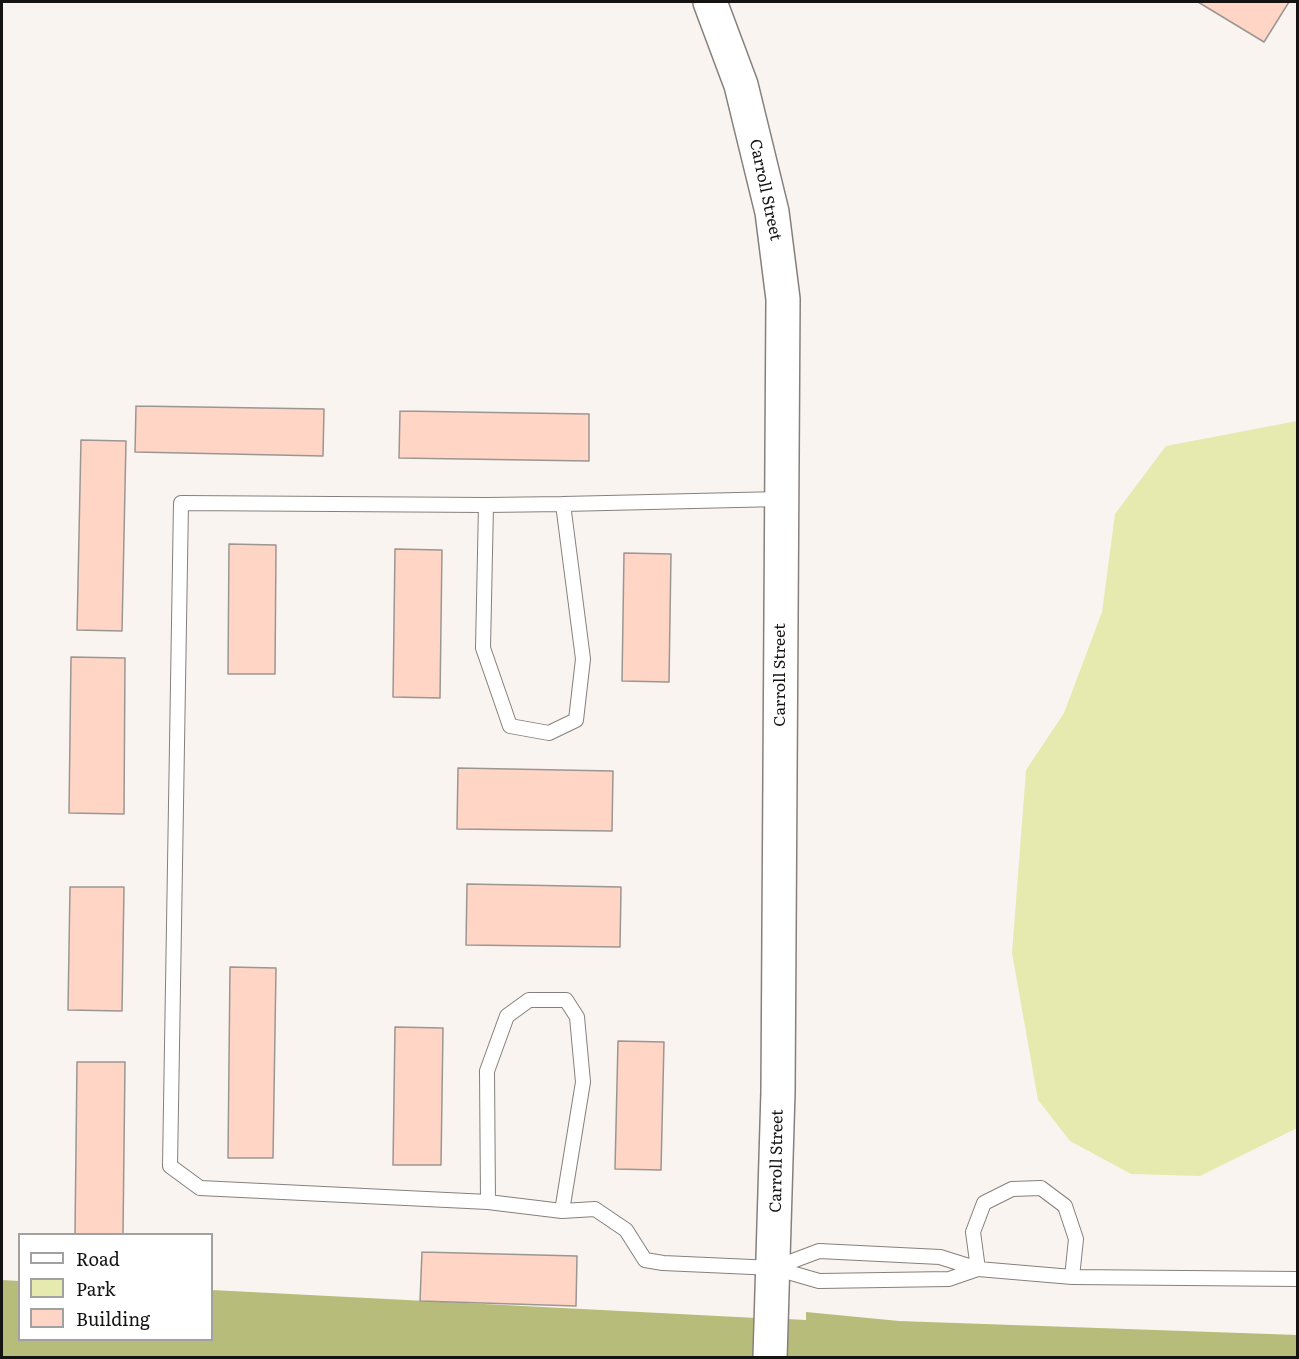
<!DOCTYPE html>
<style>
body{margin:0}
#map{position:relative;width:1299px;height:1359px;overflow:hidden;background:#faf4f1;font-family:Literata,serif}
canvas{display:block}
.frame{position:absolute;inset:0;border:3px solid #161413;pointer-events:none}
.legend{position:absolute;left:18px;top:1233px;width:195px;height:108px;box-sizing:border-box;background:#fff;border:2px solid #a2a1a1;margin:0;padding:8px 10px;list-style:none;font-size:18px;color:#161413}
.legend li{display:flex;align-items:center;gap:12px;height:30px}
.legend b{width:30px;border:2px solid #a2a1a1}
</style>
<div id="map">
<canvas width="1299" height="1359"></canvas>
<div class="frame"></div>
<ul class="legend">
<li><b style="height:8px;background:#fff"></b>Road</li>
<li><b style="height:16px;background:#e6eaaf"></b>Park</li>
<li><b style="height:16px;background:#ffd5c5"></b>Building</li>
</ul>
</div>
<script>
const c = document.querySelector('canvas').getContext('2d');
c.lineJoin = 'round';
function fillPath(path, color) { c.fillStyle = color; c.fill(path, 'evenodd'); }
const toPath = rows => new Path2D(rows.map(r => 'M' + r).join(''));
function stroke(path, color, width, dash) { c.strokeStyle = color; c.lineWidth = width; c.lineCap = dash ? 'butt' : 'round'; c.setLineDash(dash || []); c.stroke(path); }
function label(font, color, halo, rows, align = 'center') {
  c.font = font + ' Literata,serif'; c.lineWidth = 6; c.setLineDash([]); c.textBaseline = 'middle'; c.strokeStyle = halo; c.fillStyle = color; for (const [text, x, y, turn = 0] of rows) {
    c.save(); c.translate(x, y); c.rotate((+turn || 0) * Math.PI / 180); c.textAlign = isNaN(turn) ? turn : align; if (halo) c.strokeText(text, 0, 0); c.fillText(text, 0, 0); c.restore();
  }
}
fillPath(toPath([
 [1297,421,1297,1128,1200,1176,1131,1174,1070,1141,1038,1100,1012,953,1026,770,1064,713,1102,612,1115,514,1166,446]
]), '#e6eaaf');
fillPath(toPath([
 [2,1280,19,1281,20,1340,212,1340,212,1290,757,1318,755,1357,2,1357],
 [806,1312,899,1321,1298,1335,1297,1358,785,1358,787,1319,806,1320]
]), '#b8bc7a');
const building = toPath([
 [1198,2,1289,2,1264,42,1198,2],
 [136,406,324,409,323,456,135,452,136,406],
 [400,411,589,414,589,461,399,458,400,411],
 [81,440,126,441,122,631,77,630,81,440],
 [229,544,276,545,275,674,228,674,229,544],
 [395,549,442,550,440,698,393,697,395,549],
 [624,553,671,554,669,682,622,681,624,553],
 [71,657,125,658,124,814,69,813,71,657],
 [458,768,613,771,612,831,457,829,458,768],
 [467,884,621,887,620,947,466,945,467,884],
 [70,887,124,887,122,1011,68,1010,70,887],
 [230,967,276,968,273,1158,228,1158,230,967],
 [395,1027,443,1028,441,1165,393,1165,395,1027],
 [618,1041,664,1042,661,1170,615,1169,618,1041],
 [77,1062,125,1062,123,1234,75,1234,77,1062],
 [422,1252,577,1256,576,1306,420,1301,422,1252]
]);
fillPath(building, '#ffd5c5');
stroke(building, '#9c9693', 1.5);
const service = toPath([
 [563,504,486,505,483,648,510,726,549,733,576,720,583,659,563,504,781,499],
 [486,505,181,503,170,1166,200,1188,488,1202,562,1211,595,1209,626,1230,645,1260,663,1263,774,1268,819,1281,949,1279,978,1269],
 [488,1202,487,1071,507,1016,529,1000,566,1000,577,1017,583,1082,562,1211],
 [774,1268,819,1251,940,1257,978,1269,1072,1277,1298,1279],
 [978,1269,973,1232,984,1203,1012,1189,1041,1188,1065,1206,1076,1239,1072,1277]
]);
const primary = toPath([
 [710,2,741,85,772,212,783,299,778,1092,770,1358]
]);
stroke(service, '#85807d', 16);
stroke(primary, '#85807d', 36);
stroke(service, '#fff', 14);
stroke(primary, '#fff', 33);
label('16px', '#161413', '#fff', [
 ["Carroll Street",765,190,78],
 ["Carroll Street",780,675,-90],
 ["Carroll Street",777,1161,-89]
]);
</script>
